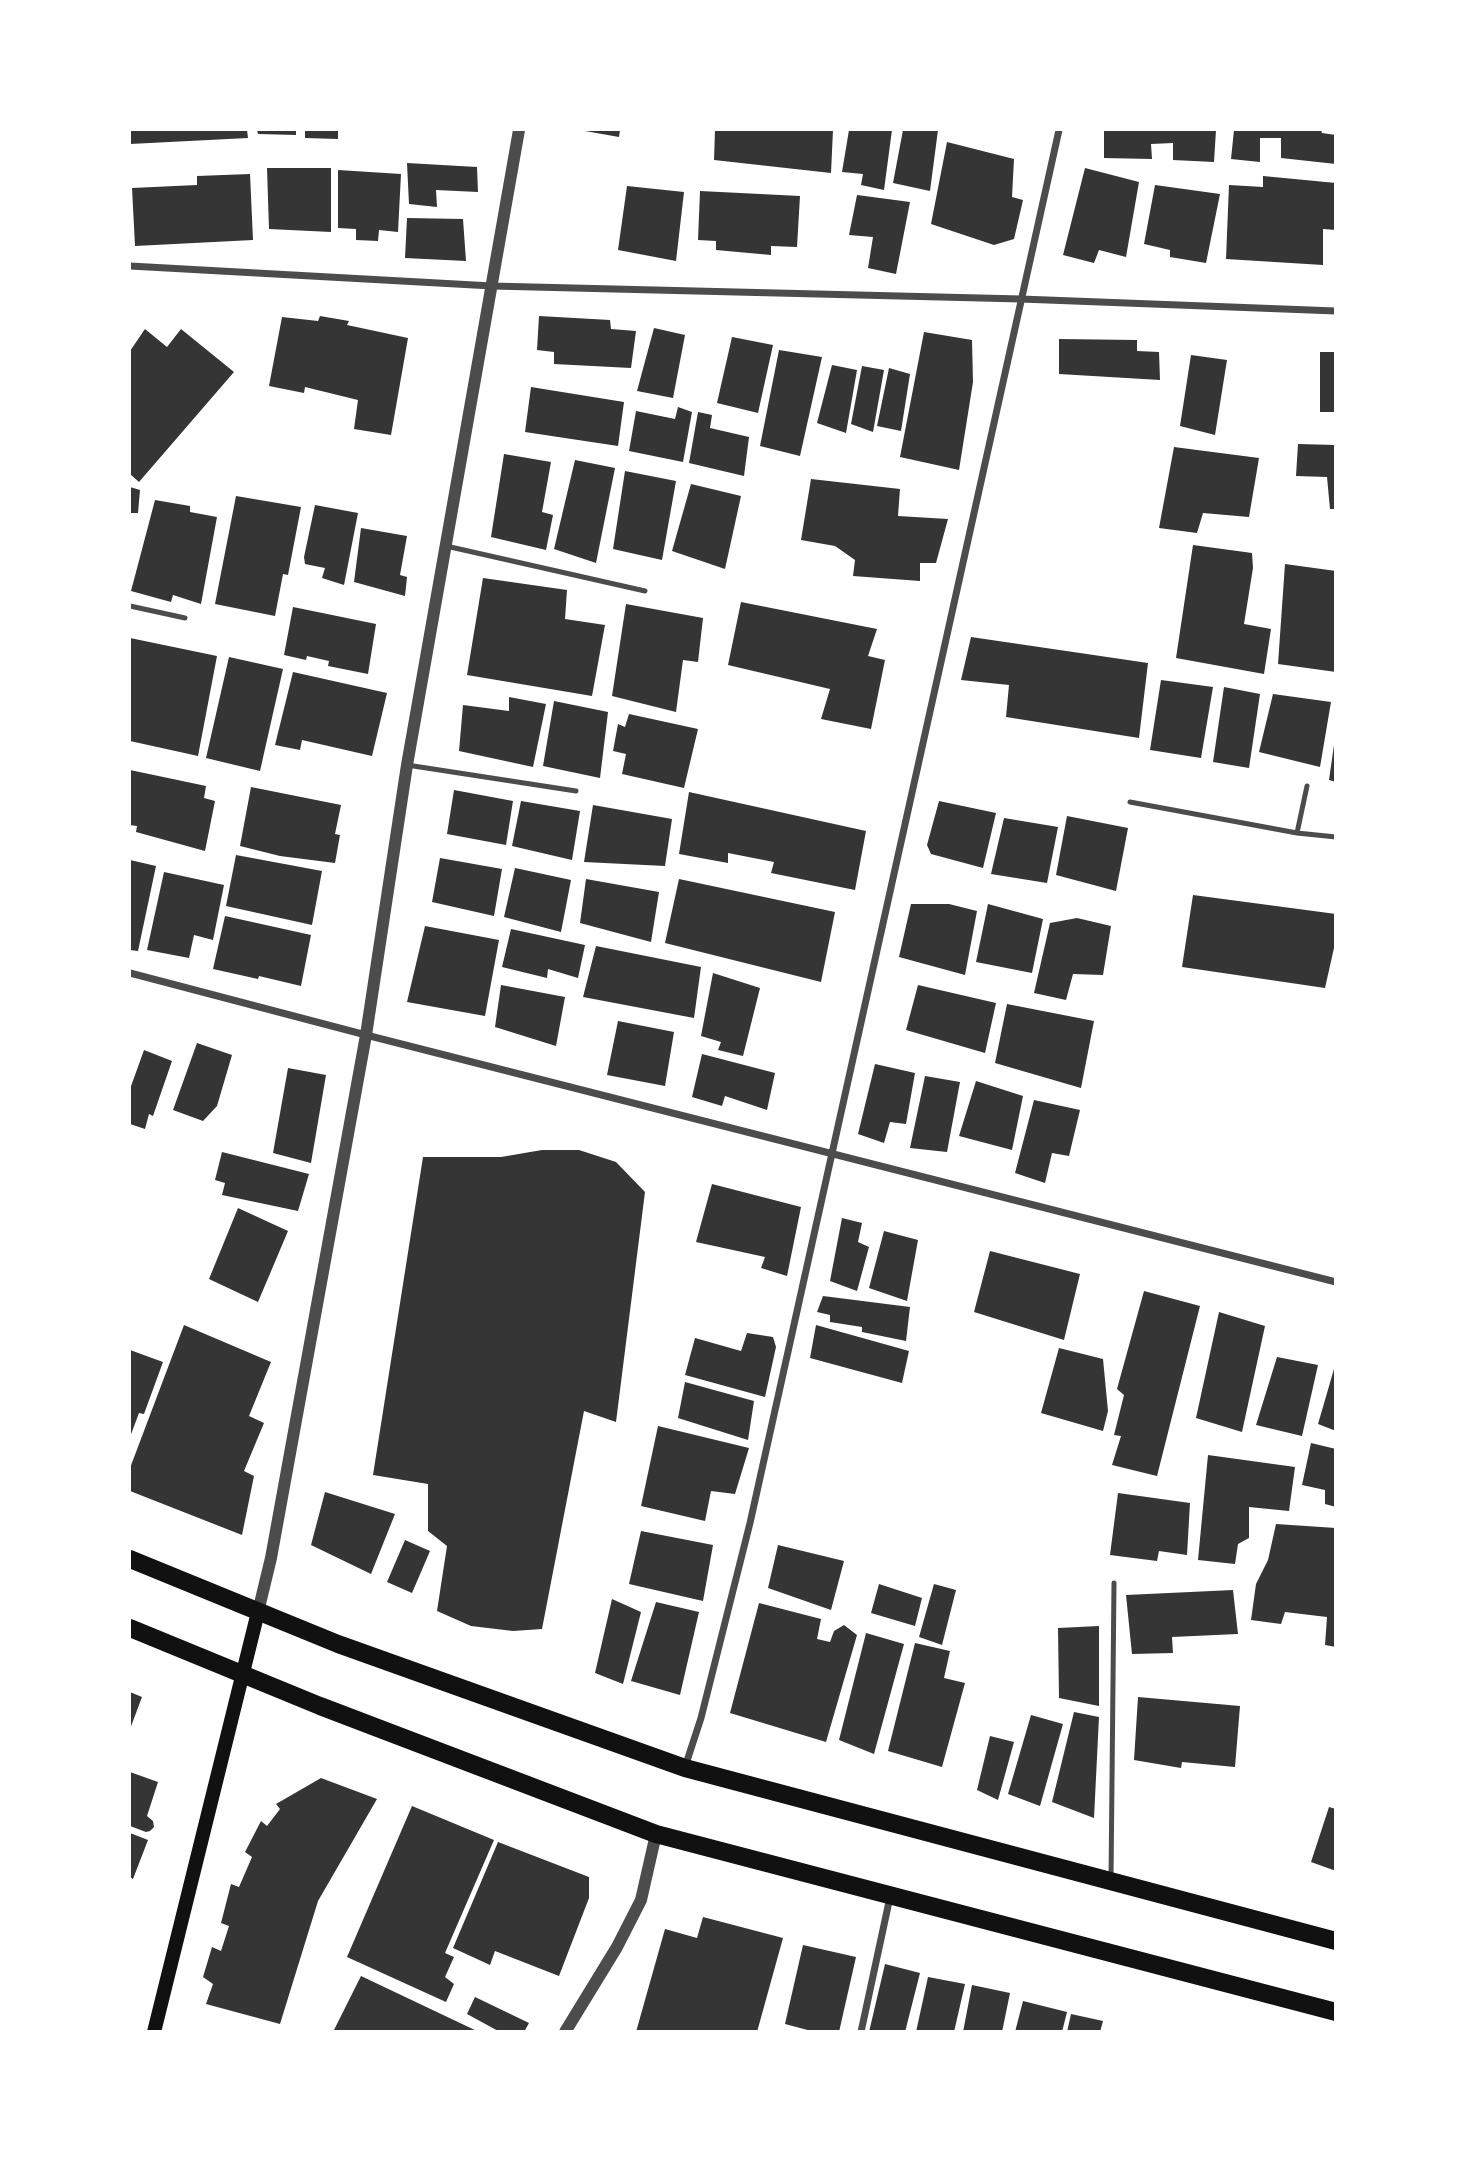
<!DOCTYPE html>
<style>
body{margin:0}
#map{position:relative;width:1465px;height:2161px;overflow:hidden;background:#fff;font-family:Signika,sans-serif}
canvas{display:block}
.frame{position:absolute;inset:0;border:131px solid #fff;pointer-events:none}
</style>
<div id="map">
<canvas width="1465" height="2161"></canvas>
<div class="frame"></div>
</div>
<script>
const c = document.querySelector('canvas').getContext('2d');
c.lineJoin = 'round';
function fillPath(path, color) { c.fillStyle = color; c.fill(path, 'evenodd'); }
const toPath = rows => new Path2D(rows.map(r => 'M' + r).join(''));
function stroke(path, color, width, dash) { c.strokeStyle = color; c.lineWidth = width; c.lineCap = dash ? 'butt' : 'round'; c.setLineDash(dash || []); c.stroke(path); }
fillPath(toPath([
 [130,130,247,130,248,138,130,144],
 [257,130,296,130,296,135,258,134],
 [305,130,338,130,338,139,305,138],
 [585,130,620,130,619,137,585,131],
 [715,130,833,130,831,173,714,160],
 [849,130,892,130,884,190,861,185,863,174,842,172],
 [903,130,938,130,930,191,893,183],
 [1104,130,1216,130,1214,162,1173,160,1173,143,1151,144,1152,159,1104,158],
 [1234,130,1321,130,1322,133,1336,135,1336,164,1281,158,1281,138,1260,138,1260,162,1231,159],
 [947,142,1014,159,1012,197,1023,200,1014,239,994,245,931,224],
 [407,163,477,167,478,192,436,190,437,207,409,204],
 [267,168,331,168,331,232,269,229],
 [1085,168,1139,182,1126,257,1099,250,1094,263,1063,255],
 [338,170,401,174,398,232,379,230,378,241,356,240,356,229,338,228],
 [250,174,253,240,135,246,132,188,197,185,197,176],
 [1263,176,1336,183,1336,230,1323,229,1323,265,1226,259,1229,185,1263,187],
 [1155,185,1220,194,1206,263,1170,257,1170,250,1144,244],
 [627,186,684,192,676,261,618,250],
 [700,191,800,196,797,247,771,246,771,255,716,250,716,241,698,240],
 [857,195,910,202,896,274,868,268,873,237,849,235],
 [407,218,463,219,466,261,405,258],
 [320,316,349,321,347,325,408,338,391,435,354,429,358,400,305,387,304,393,269,386,282,317,318,321],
 [539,316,610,320,611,329,636,331,631,368,554,364,554,352,537,350],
 [654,328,685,335,673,398,637,391],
 [145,329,167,347,181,329,234,372,139,482,130,474,130,351],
 [924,332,972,340,973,382,959,470,900,457],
 [732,337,773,345,758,413,717,403],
 [1059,339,1137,340,1137,351,1159,352,1160,380,1059,374],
 [779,350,822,357,800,456,760,446],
 [1320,352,1336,352,1336,412,1320,412],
 [1191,355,1227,360,1215,435,1180,426],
 [832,365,857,370,846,433,817,423],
 [862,366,884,370,873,432,851,424],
 [889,368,910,374,901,431,877,426],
 [531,387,624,402,618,446,525,432],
 [678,407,692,412,683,462,629,451,636,411,675,419],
 [698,412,712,415,710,428,749,437,744,476,689,463],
 [1298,444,1336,445,1336,509,1330,509,1327,477,1296,476],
 [1174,447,1259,458,1249,517,1203,513,1197,533,1159,528],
 [504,454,551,462,542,512,553,515,546,550,491,537],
 [575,460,615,468,596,563,554,549],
 [625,471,676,481,662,560,613,549],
 [811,479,900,489,898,516,948,519,936,563,920,563,920,581,853,576,855,560,835,546,801,540],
 [691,484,741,496,725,569,672,551],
 [130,487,140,490,138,513,130,513],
 [236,496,301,507,288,575,283,574,275,616,215,604],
 [155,500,190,506,190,512,217,517,201,604,173,595,171,602,131,591],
 [315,505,358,513,344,585,322,578,325,568,305,564,304,557],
 [361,528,407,536,400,575,407,577,405,596,354,582],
 [1193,545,1252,553,1253,568,1244,624,1271,629,1264,674,1176,658],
 [1285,564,1336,571,1336,672,1278,664],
 [483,578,567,590,565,619,605,625,592,696,467,675],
 [741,602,877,629,868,656,885,660,871,729,821,719,830,689,728,665],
 [626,604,703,618,698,662,683,660,676,712,612,696],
 [293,607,376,624,368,674,328,666,329,661,307,656,306,660,284,655],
 [971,637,1148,663,1139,738,1006,717,1009,685,961,680],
 [130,638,217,656,198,756,130,741],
 [229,657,283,669,260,771,206,758],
 [293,672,387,693,372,756,302,740,300,750,275,745],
 [1161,680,1213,687,1201,758,1150,750],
 [1224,687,1260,694,1249,768,1213,762],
 [1273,694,1331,702,1320,767,1259,752],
 [509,697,546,704,533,767,459,751,463,705,509,711],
 [554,701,608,712,600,778,543,766],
 [629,714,698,729,684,788,622,774,626,754,613,751,618,724,625,727],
 [1334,745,1336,745,1336,782,1329,780],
 [130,770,206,786,204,798,215,801,205,851,136,832,137,826,130,825],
 [251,787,341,805,335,834,340,835,335,863,280,856,240,846],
 [454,790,513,801,506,845,447,834],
 [689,792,866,831,855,890,771,873,774,862,728,853,728,863,679,854],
 [521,801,580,811,572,860,512,846],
 [939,801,996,813,983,868,931,854,927,845],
 [593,805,672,819,665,866,584,862],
 [1067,816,1128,828,1116,891,1056,875],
 [1004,818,1058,827,1047,883,991,874],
 [236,855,322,871,312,925,226,906],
 [440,858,502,869,494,916,432,902],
 [130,860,156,866,138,951,130,950],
 [515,868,571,880,561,932,504,917],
 [164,872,224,885,213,940,194,935,189,958,147,950],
 [586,879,659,892,651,942,580,923],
 [679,879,835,912,821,982,665,943],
 [1193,895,1336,914,1336,939,1325,988,1182,967],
 [911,904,949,904,977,911,965,975,899,957],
 [988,904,1043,919,1032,973,976,962],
 [225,916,311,935,301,986,259,976,258,979,213,969],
 [1077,918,1111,926,1103,975,1073,974,1066,1000,1034,993,1050,923],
 [425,926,499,940,485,1016,407,1002],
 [511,929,585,945,578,978,548,969,547,978,502,967],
 [596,946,701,967,694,1018,583,997],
 [713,973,760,988,743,1056,718,1050,721,1042,701,1036],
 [501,985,565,997,556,1046,495,1027],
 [918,985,996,1003,985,1053,906,1030],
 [1007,1004,1094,1021,1081,1088,995,1063],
 [618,1021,674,1032,665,1086,607,1075],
 [197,1043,232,1055,217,1106,203,1121,173,1110],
 [144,1050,172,1061,153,1116,149,1114,145,1129,130,1124,130,1089],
 [702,1054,775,1073,767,1110,725,1096,722,1106,692,1097],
 [875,1064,915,1073,906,1124,890,1122,884,1143,858,1134],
 [288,1068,326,1075,311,1163,273,1153],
 [925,1076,960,1082,947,1152,910,1148],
 [976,1081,1023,1096,1012,1150,959,1136],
 [1034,1100,1080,1110,1069,1156,1052,1153,1045,1183,1015,1173],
 [542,1150,579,1150,616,1162,645,1192,616,1422,584,1411,542,1629,513,1631,471,1626,437,1611,447,1546,428,1531,428,1484,373,1475,423,1157,501,1157],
 [222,1152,309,1174,298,1211,222,1195,225,1183,215,1180],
 [712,1184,801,1207,787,1276,761,1268,765,1257,696,1242],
 [238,1208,288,1231,258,1302,209,1279],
 [842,1218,862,1223,858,1242,869,1247,857,1291,830,1281],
 [884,1231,918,1240,907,1301,869,1288],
 [990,1251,1080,1274,1064,1340,974,1312],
 [1144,1291,1200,1306,1157,1476,1112,1465,1121,1436,1114,1435,1124,1395,1117,1389],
 [823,1296,910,1307,906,1341,862,1332,862,1327,830,1322,830,1315,817,1312],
 [1219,1312,1265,1326,1242,1432,1196,1418],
 [184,1325,271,1362,249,1416,264,1423,244,1471,254,1476,242,1535,130,1491,130,1468],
 [816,1325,909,1351,902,1383,810,1358],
 [747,1333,773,1337,776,1347,765,1397,685,1375,695,1338,741,1351],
 [1059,1348,1103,1359,1108,1411,1103,1431,1041,1413],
 [130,1350,163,1362,144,1414,139,1413,130,1437],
 [1277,1357,1318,1365,1302,1436,1256,1425],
 [1336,1362,1336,1431,1318,1424],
 [685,1382,754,1401,748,1440,678,1418],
 [658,1426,749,1448,735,1494,711,1491,705,1521,641,1506],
 [1311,1443,1336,1449,1336,1507,1325,1504,1325,1490,1302,1485],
 [1208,1455,1295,1467,1289,1511,1249,1507,1249,1538,1238,1544,1235,1564,1198,1560],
 [325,1492,395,1514,371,1574,311,1545],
 [1118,1493,1190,1503,1187,1555,1159,1551,1157,1561,1110,1555],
 [1276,1524,1336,1528,1336,1647,1325,1645,1327,1617,1285,1612,1281,1624,1251,1620,1256,1584,1268,1560],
 [641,1531,713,1545,703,1601,629,1584],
 [405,1540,430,1551,412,1593,387,1582],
 [778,1545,844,1561,831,1610,768,1588],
 [879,1584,922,1598,915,1626,871,1613],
 [934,1584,956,1590,942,1645,919,1637],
 [1233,1590,1238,1634,1172,1637,1173,1653,1132,1654,1126,1595],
 [612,1599,641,1612,623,1684,595,1673],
 [656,1602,699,1612,680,1695,631,1681],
 [759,1603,821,1619,817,1639,830,1642,834,1631,844,1625,857,1635,826,1742,730,1713],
 [1099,1626,1099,1706,1059,1698,1058,1628],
 [866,1633,904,1644,874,1754,839,1740],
 [915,1643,950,1651,944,1678,965,1683,942,1767,888,1751],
 [130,1692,142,1697,130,1729],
 [1138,1697,1240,1706,1235,1767,1182,1762,1181,1768,1134,1760],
 [1074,1712,1099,1717,1094,1818,1052,1802],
 [1031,1715,1063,1724,1040,1806,1008,1794],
 [990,1736,1014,1742,998,1800,977,1790],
 [130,1772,158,1782,147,1816,153,1821,154,1827,150,1831,146,1832,130,1826],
 [321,1778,377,1799,318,1901,280,2024,206,2004,213,1984,203,1977,212,1947,221,1951,229,1926,221,1923,231,1884,239,1887,252,1857,245,1852,261,1821,267,1826,280,1809,276,1804],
 [412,1806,494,1840,445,1953,454,1957,445,1977,454,1984,446,2002,347,1957],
 [1329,1807,1336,1809,1336,1871,1311,1862],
 [130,1833,148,1840,133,1879,130,1877],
 [498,1842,589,1877,589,1898,559,1976,495,1951,490,1965,453,1948],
 [703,1917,783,1938,757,2032,636,2032,665,1929,697,1938],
 [803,1945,856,1957,839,2032,815,2032,785,2024],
 [885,1964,920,1973,905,2032,869,2032],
 [361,1976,479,2032,333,2032],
 [928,1977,965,1984,954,2032,916,2032],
 [972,1985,1010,1993,1002,2032,963,2032],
 [475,1997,529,2023,524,2032,500,2032,467,2014],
 [1023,2001,1067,2012,1062,2032,1015,2032],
 [1071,2014,1103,2021,1100,2032,1067,2032]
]), '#353535');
stroke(toPath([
 [446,546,645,591],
 [130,606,185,618],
 [407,765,576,791],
 [1130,802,1297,833,1336,837],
 [1297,833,1307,786],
 [1111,1879,1114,1583]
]), '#4c4c4c', 5);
stroke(toPath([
 [130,266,492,286,1021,299,1336,311],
 [130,973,366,1035,1336,1282],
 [685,1767,701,1718,750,1523,1059,130],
 [861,2032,890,1897]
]), '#4c4c4c', 7);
stroke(toPath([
 [258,1612,271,1558,366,1035,407,765,519,130],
 [565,2032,617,1947,641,1900,656,1834]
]), '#4c4c4c', 12);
stroke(toPath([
 [154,2032,258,1612]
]), '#111', 14);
stroke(toPath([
 [130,1559,338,1644,685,1768,1336,1941],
 [130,1628,320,1706,656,1834,1336,2012]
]), '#111', 18);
</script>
